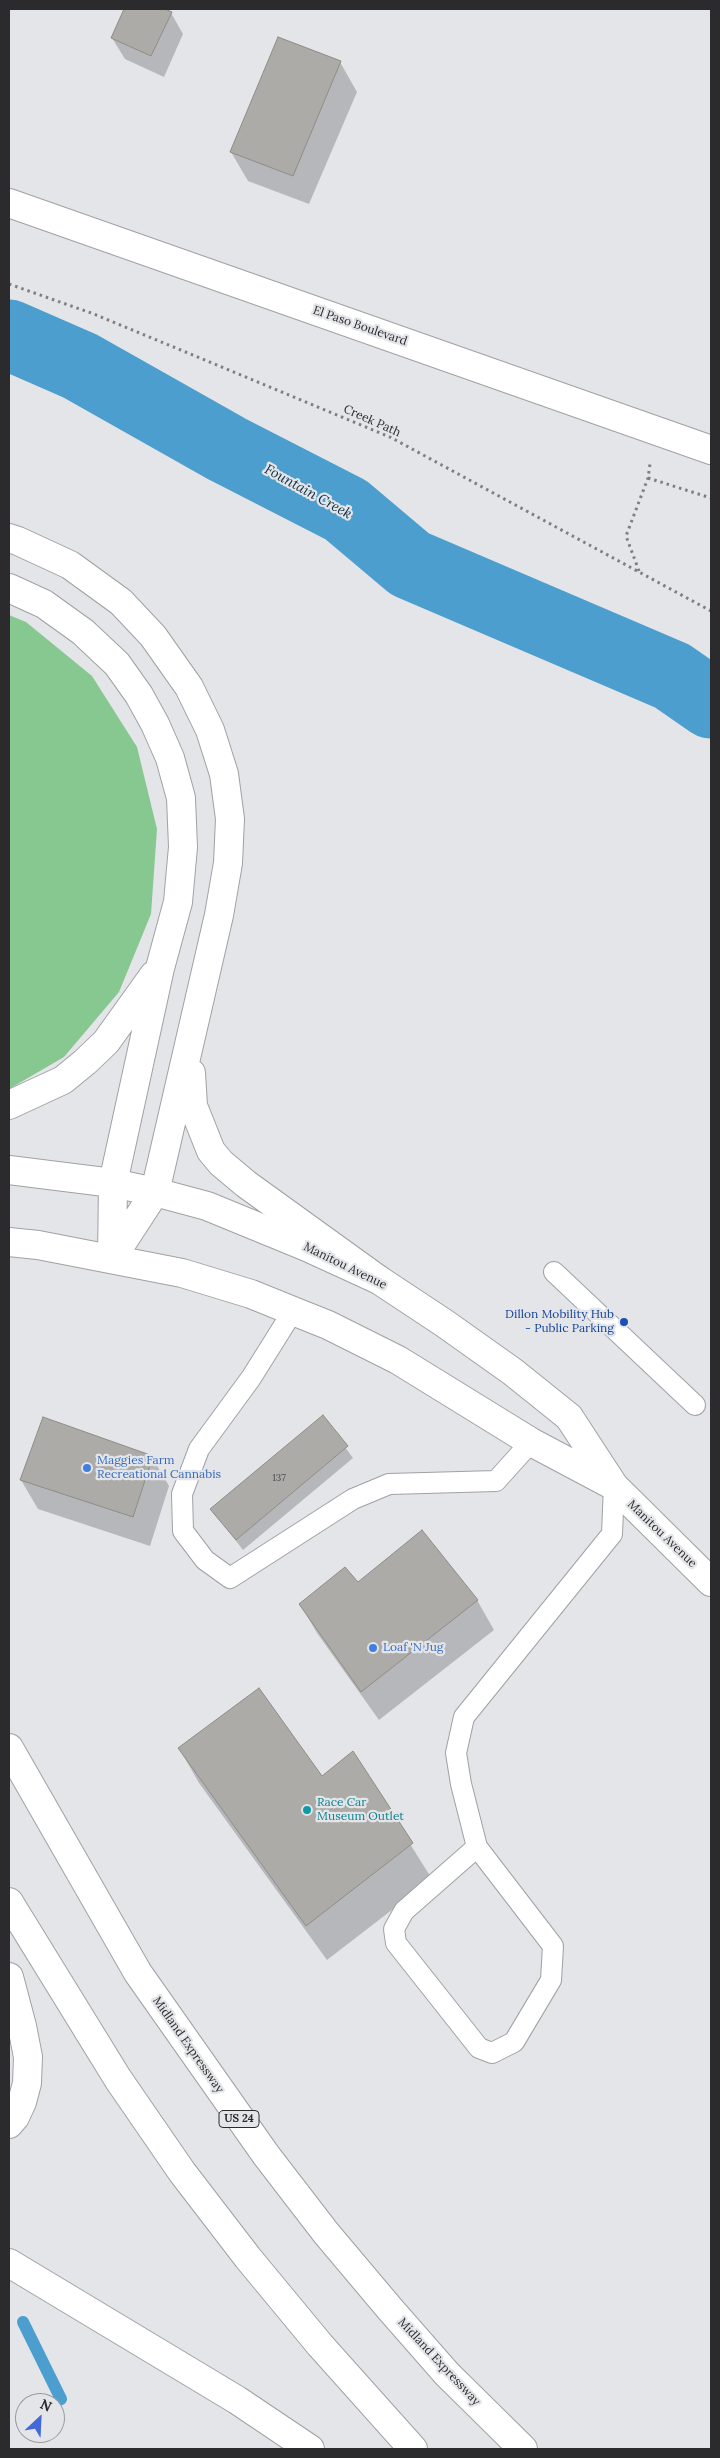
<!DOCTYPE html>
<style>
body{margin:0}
#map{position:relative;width:720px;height:2458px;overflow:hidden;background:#e4e5e9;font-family:Lora,serif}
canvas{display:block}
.frame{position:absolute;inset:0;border:10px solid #2b2b2d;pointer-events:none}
.north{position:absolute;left:15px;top:2393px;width:50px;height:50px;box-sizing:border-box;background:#e4e5e9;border:1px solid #9a9b9e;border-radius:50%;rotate:25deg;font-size:14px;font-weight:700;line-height:20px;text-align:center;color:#2b2b2d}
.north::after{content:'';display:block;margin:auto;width:18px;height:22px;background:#4268da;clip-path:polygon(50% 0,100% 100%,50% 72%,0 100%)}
</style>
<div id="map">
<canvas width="720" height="2458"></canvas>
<div class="frame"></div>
<div class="north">N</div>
</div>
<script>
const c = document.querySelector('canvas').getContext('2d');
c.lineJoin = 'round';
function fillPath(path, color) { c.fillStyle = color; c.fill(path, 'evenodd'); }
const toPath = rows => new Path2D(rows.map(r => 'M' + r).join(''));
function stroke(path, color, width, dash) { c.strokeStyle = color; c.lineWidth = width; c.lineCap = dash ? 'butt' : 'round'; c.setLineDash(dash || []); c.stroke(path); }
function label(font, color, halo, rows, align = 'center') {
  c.font = font + ' Lora,serif'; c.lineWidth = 4.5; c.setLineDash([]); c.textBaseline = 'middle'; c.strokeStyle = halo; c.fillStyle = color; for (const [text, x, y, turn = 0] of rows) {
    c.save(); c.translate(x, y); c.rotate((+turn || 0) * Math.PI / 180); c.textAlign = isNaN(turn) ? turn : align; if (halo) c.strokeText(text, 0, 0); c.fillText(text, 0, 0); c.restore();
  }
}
fillPath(toPath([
 [9,615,26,622,92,676,137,747,157,829,151,914,119,992,64,1057,9,1089]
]), '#86c890');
fillPath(toPath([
 [126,9,162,9,171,13,183,34,164,77,125,59,112,38],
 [340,62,357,92,309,204,248,181,231,152],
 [323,1417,353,1458,243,1550,212,1510],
 [152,1457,169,1486,150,1546,38,1509,21,1480],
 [358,1584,477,1600,494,1630,379,1720,317,1633,300,1604],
 [179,1748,321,1778,353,1753,432,1879,327,1960,199,1783]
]), '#0003');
stroke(toPath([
 [23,2322,61,2399]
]), '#4c9ece', 12);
stroke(toPath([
 [9,335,80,366,227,449,346,510,410,564,672,676,711,703]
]), '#4c9ece', 71);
const building = toPath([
 [124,9,165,9,172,12,151,56,111,38,124,9],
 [278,37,341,61,293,176,230,152,278,37],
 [323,1415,348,1446,236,1540,210,1509,323,1415],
 [43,1417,153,1456,133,1517,20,1480,43,1417],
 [422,1530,478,1600,361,1692,299,1604,345,1567,358,1582,422,1530],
 [259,1688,322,1776,353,1751,413,1843,306,1926,178,1748,259,1688]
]);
fillPath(building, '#adaba7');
stroke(building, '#8e8b88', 1);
const lane = toPath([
 [554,1272,695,1405],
 [293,1311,251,1378,199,1449,182,1494,183,1531,205,1560,230,1578,353,1499,389,1484,496,1481,531,1442],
 [477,1847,404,1911,394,1929,396,1943,479,2048,492,2053,514,2042,551,1980,553,1946,477,1847,461,1784,456,1753,464,1717,612,1534,614,1486]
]);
const street = toPath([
 [9,203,711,450]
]);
const secondary = toPath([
 [9,1170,113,1183,155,1192,207,1206,307,1247,379,1280,444,1323,513,1372,569,1417,614,1486,711,1582],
 [9,1242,38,1245,182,1273,251,1294,293,1311,328,1325,398,1360,531,1442,612,1485]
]);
const highway = toPath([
 [9,538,18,541,70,565,121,602,153,636,189,687,210,730,224,774,230,819,228,863,219,915,155,1192,112,1258],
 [9,588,44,604,83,632,117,664,139,695,155,724,170,758,181,798,183,847,178,902,160,968,113,1183,112,1258],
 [191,1073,193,1106,211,1151,221,1163,246,1184,379,1280],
 [9,1105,63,1080,85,1062,106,1042,154,975],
 [9,1748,138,1973,266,2155,326,2233,390,2309,447,2374,523,2449],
 [9,1902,118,2079,182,2172,248,2258,320,2345,413,2449],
 [9,1977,22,2026,28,2057,27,2083,22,2102,15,2117,9,2124],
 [9,2263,237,2400,310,2449]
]);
stroke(lane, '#a0a1a5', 22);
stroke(street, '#a0a1a5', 30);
stroke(secondary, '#a0a1a5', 30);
stroke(highway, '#a0a1a5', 30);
stroke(toPath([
 [9,284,94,314,390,437,711,611],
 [648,478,711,498],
 [639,571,626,536,648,478,650,464]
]), '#7f7f82', 3, [2.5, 4]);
stroke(lane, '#fff', 20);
stroke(street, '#fff', 28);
stroke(secondary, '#fff', 28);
stroke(highway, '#fff', 28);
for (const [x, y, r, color] of [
 [624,1322,5,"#1a4fb4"],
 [87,1468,5,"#3f7fe0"],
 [373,1648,5,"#3f7fe0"],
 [307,1810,5,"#0f9aa8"]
]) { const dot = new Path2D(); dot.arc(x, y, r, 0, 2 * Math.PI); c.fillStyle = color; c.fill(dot); stroke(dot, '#e4e5e9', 2); }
label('10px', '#4c4b4c', null, [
 ["137",279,1478]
]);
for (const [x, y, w] of [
 [239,2119,40]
]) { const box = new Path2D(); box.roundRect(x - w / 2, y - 8.5, w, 17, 4); c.fillStyle = '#e4e5e9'; c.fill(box); stroke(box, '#2b2b2d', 1); }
label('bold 11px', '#2b2b2d', null, [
 ["US 24",239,2119]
]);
label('12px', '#2b2b2d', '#e4e5e9', [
 ["El Paso Boulevard",360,326,19],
 ["Creek Path",372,421,24],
 ["Manitou Avenue",345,1266,26],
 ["Manitou Avenue",662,1534,44],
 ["Midland Expressway",188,2045,55],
 ["Midland Expressway",439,2362,47]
]);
label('12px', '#164399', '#e4e5e9', [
 ["Dillon Mobility Hub",614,1315],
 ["- Public Parking",614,1329]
], 'right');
label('12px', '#366cbe', '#e4e5e9', [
 ["Maggies Farm",97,1461],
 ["Recreational Cannabis",97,1475],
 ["Loaf 'N Jug",383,1648]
], 'left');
label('12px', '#0d838f', '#e4e5e9', [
 ["Race Car",317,1803],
 ["Museum Outlet",317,1817]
], 'left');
label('italic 14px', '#092e42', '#e4e5e9', [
 ["Fountain Creek",308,492,29]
]);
</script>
